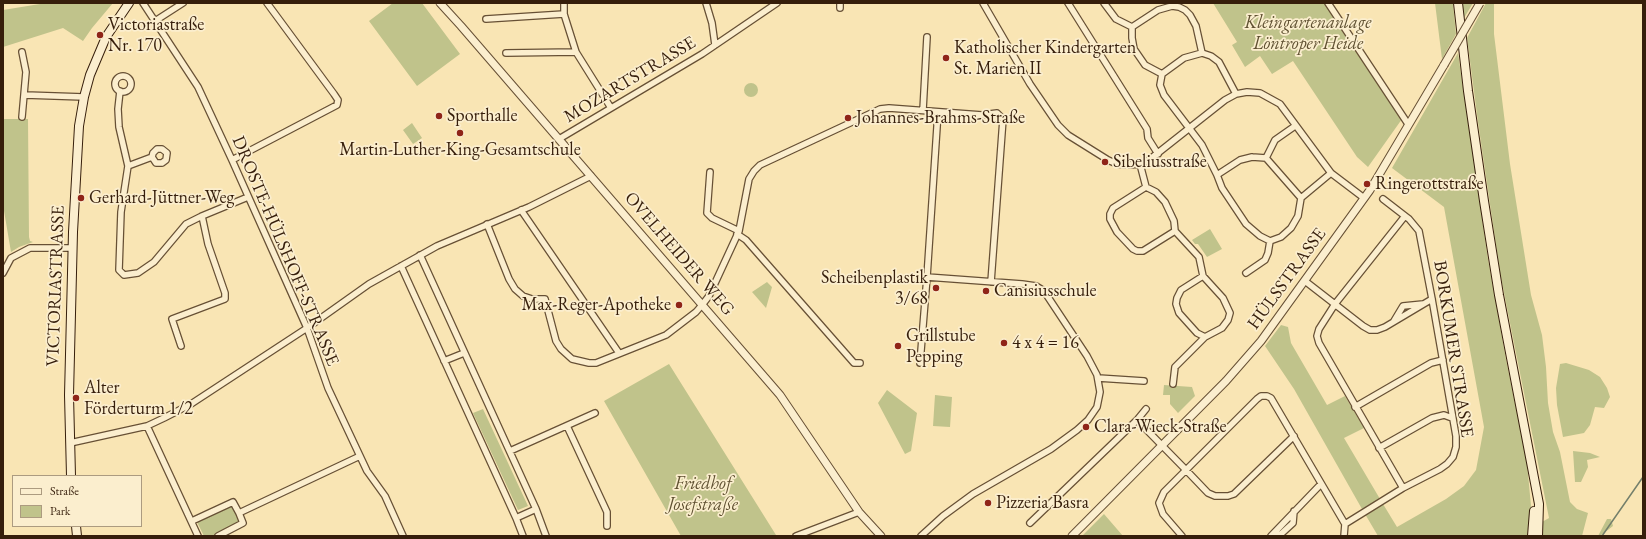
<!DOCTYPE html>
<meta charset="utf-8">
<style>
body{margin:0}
#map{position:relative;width:1646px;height:539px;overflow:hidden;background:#f9e5b4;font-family:"EB Garamond",serif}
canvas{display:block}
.frame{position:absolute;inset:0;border:4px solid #361e0b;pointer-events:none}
.legend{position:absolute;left:12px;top:475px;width:130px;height:52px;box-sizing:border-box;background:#fbeece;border:1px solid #ac9b80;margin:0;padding:5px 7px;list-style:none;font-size:12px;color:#361e0b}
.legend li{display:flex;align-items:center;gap:8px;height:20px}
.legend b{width:20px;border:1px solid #ac9b80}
</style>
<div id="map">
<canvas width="1646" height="539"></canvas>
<div class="frame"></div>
<ul class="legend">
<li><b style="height:5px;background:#fbeece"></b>Straße</li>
<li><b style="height:11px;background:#c0c38b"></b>Park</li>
</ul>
</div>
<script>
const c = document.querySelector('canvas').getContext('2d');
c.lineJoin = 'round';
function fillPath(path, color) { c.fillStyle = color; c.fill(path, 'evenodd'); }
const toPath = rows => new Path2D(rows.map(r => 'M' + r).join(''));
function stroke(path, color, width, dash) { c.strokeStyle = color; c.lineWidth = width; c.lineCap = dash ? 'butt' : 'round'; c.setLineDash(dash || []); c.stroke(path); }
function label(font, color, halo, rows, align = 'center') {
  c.font = font + ' "EB Garamond",serif'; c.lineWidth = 3.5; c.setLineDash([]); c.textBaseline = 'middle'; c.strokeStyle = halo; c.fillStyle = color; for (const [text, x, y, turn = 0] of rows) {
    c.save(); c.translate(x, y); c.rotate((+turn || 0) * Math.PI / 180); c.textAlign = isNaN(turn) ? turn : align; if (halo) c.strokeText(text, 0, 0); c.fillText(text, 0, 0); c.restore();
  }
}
fillPath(toPath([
 [46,3,113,3,92,28,83,41,63,28,3,47,3,10],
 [393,3,422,3,460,54,417,86,369,21],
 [1213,3,1326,3,1402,119,1368,167,1357,157,1293,61,1272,74,1260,56,1245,67,1232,45,1237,42],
 [1435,3,1453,3,1456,34,1442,59],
 [1462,3,1473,3,1464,18],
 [1486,3,1494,3,1494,34,1510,164,1531,295,1542,335,1546,367,1548,403,1553,432,1560,452,1570,502,1577,509,1588,513,1582,536,1540,536,1542,522,1549,518,1500,273,1478,122,1467,38],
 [1458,53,1488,259,1506,359,1527,463,1531,506,1527,536,1378,536,1365,514,1383,504,1397,527,1446,499,1464,486,1476,470,1484,427,1444,207,1392,168],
 '744 90a7 7 0 1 1 14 0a7 7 0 1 1-14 0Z',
 [3,119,28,119,29,237,30,241,33,242,19,247,11,252,3,205],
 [412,123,422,138,413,144,403,130],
 [1210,229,1222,249,1207,257,1198,244,1195,244,1192,240],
 [767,282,772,287,766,308,752,292],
 [1281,325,1288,327,1291,343,1327,405,1345,396,1364,428,1344,438,1380,499,1362,509,1294,389,1265,346],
 [1566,363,1589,370,1600,377,1607,388,1610,397,1604,408,1595,407,1590,425,1584,433,1563,437,1557,405,1556,388,1560,364],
 [669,364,776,535,681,536,604,401],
 [1164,385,1192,387,1195,396,1178,413,1170,404,1170,395,1163,395],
 [887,390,917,413,911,451,905,454,878,403],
 [935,395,952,397,950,427,933,426],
 [483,409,528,506,518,510,473,413],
 [1573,451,1590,453,1600,457,1587,460,1588,467,1581,482,1575,482],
 [232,505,240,523,214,536,204,536,197,522],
 [1104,514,1123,536,1082,536],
 [1607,519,1611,519,1613,526,1600,536,1598,536]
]), '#c0c38b');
stroke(toPath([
 [1602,536,1643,477]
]), '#747f6b', 1.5);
const minor = toPath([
 [143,3,198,87,232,160,307,328,328,388,367,471,385,496,403,536],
 [564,3,564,14,576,52,611,108],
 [706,3,712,23,715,45],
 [840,3,840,8],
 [983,3,1030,84,1058,125,1068,135,1108,160,1117,164,1129,165,1140,164,1149,160,1225,100,1236,94,1247,92,1260,93,1280,104,1331,173,1364,198],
 [1068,3,1147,129,1148,138,1158,154],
 [1104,3,1116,19,1132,27,1132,38,1134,49,1145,65,1162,74,1160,85,1164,95,1202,145,1217,175],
 [1171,3,1172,6,1179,7,1185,10,1190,15,1196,26,1202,53,1211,56,1219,62,1236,94],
 [1328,3,1408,124],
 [486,19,564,14],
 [155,21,183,3],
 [1132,27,1158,10,1172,6],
 [506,53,576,52],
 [1162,74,1184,58,1202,53],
 '115 84a8 8 0 1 1 16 0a8 8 0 1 1-16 0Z',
 [120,91,118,109,119,127,128,166,121,212,119,270,124,275,138,273,154,262,186,224,202,216,248,197],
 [25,95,84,97],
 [923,110,927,37],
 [22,117,26,72,22,52],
 [559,139,702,54,777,3],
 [1252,157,1266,158,1301,198,1298,216,1291,228,1281,237,1270,241,1260,236,1246,224,1222,188,1217,175,1240,160,1252,157],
 [1266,158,1275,140,1295,126],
 [232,160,337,105,338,100,334,94,267,3],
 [1140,164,1146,187,1156,192,1165,202,1174,221,1175,231,1199,257,1203,276,1223,298,1230,313,1228,320,1222,328,1205,337,1197,333,1179,313,1176,304,1177,298,1181,290,1203,276],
 [128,166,152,157,156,163,162,163,166,160,167,153,162,149,157,149,153,153,152,157],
 [710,172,707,213,712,218,739,231],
 [1146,187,1113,208,1110,214,1110,219,1117,232,1133,249,1137,251,1143,251,1175,231],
 [1301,198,1331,173],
 [1383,199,1405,216],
 [521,210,619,353],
 [1405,216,1409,219,1419,231,1432,299,1456,436,1456,447,1453,457,1447,464,1440,469,1403,488,1319,343,1317,336,1319,329,1335,304,1405,216],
 [487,224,509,279,515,289,523,296,532,299,545,299,556,341,561,349,572,359,589,363,596,363,666,335,696,312,702,305,709,296,739,231,749,179,754,171,760,165,880,109,889,108,982,115,997,113,1003,119,991,282],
 [737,234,746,240,854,363,860,363],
 [420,255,536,509,546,536],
 [401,266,516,518,523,536],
 [3,273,11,258,30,248,73,248],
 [1246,273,1265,260,1268,253,1270,241],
 [1305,281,1363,326,1370,330,1377,330,1385,327,1432,299],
 [1394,321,1403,306,1423,304],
 [181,346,172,319,225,299,225,293,208,244,202,216],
 [444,361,464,353],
 [920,363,927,277,938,112],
 [1098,378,1144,381],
 [1173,384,1175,367,1205,337],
 [1355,407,1431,363,1443,360],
 [1146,409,1137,420,1186,470,1257,399,1261,396,1267,396,1271,398,1345,524,1344,536],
 [147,426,198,536],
 [567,426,607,512,607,526],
 [70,443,147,426,164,418,191,404,307,328,369,284,437,246,529,207,591,176],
 [1379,448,1432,418,1444,415,1452,418],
 [510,451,595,413],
 [516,518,536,509],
 [192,521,233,502,239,513,360,456],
 [1030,523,1137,420],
 [1345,524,1403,488],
 [218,536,243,523,239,513],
 [796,536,859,512],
 [921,536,943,516,973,494,1051,449,1077,430,1088,420,1097,407,1100,392,1097,375,1087,356,1044,291,1036,286,1022,284,927,277],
 [1182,536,1163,514,1159,503,1164,492,1186,470,1208,493,1215,496,1228,496,1234,494,1294,436],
 [1271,536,1321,484],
 [1273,536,1281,534,1293,523,1294,511]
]);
const tertiary = toPath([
 [440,3,461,26,780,395,859,512,881,536],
 [1072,536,1226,381,1261,341,1370,190,1444,65]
]);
const secondary = toPath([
 [1458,3,1468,91,1484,201,1499,295,1539,504,1538,536],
 [71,476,69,395,73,232,79,126,84,97,90,75,106,37,129,3],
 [76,526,77,536],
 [1532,536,1534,511]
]);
stroke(minor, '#675035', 8);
stroke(tertiary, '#675035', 9);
stroke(secondary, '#361e0b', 10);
stroke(minor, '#fbeece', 5.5);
stroke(tertiary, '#fbeece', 7);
stroke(secondary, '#fbeece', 8);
const tertiaryBridge = toPath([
 [1444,65,1480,3]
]);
stroke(tertiaryBridge, '#675035', 9, []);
stroke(tertiaryBridge, '#fbeece', 7);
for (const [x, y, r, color] of [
 [100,35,4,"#8f2418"],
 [946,58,4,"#8f2418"],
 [439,116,4,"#8f2418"],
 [848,118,4,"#8f2418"],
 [460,133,4,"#8f2418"],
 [1105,162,4,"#8f2418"],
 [1367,184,4,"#8f2418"],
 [81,198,4,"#8f2418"],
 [936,288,4,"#8f2418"],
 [986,291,4,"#8f2418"],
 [679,305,4,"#8f2418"],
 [1004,343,4,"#8f2418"],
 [898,346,4,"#8f2418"],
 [76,398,4,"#8f2418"],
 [1086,427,4,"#8f2418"],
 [988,503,4,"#8f2418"]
]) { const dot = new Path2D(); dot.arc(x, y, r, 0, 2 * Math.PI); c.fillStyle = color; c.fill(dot); stroke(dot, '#fbeece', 1.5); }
label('italic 18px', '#5f5031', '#fbeece', [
 ["Kleingartenanlage",1308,23],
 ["Löntroper Heide",1308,44],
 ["Friedhof",703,484],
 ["Josefstraße",703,505]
]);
label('18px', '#361e0b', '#fbeece', [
 ["Victoriastraße",108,25],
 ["Nr. 170",108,46],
 ["Katholischer Kindergarten",954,48],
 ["St. Marien II",954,69],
 ["Sporthalle",447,116],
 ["Johannes-Brahms-Straße",856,118],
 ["Martin-Luther-King-Gesamtschule",460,150,"center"],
 ["Sibeliusstraße",1113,162],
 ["Ringerottstraße",1375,184],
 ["Gerhard-Jüttner-Weg",89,198],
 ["Scheibenplastik",928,278,"right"],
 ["3/68",928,299,"right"],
 ["Canisiusschule",994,291],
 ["Max-Reger-Apotheke",671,305,"right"],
 ["Grillstube",906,336],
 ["Pepping",906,357],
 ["4 x 4 = 16",1012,343],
 ["Alter",84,388],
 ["Förderturm 1/2",84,409],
 ["Clara-Wieck-Straße",1094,427],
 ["Pizzeria Basra",996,503]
], 'left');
label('18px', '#361e0b', '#fbeece', [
 ["MOZARTSTRASSE",630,80,-31],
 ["DROSTE-HÜLSHOFF-STRASSE",285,251,67],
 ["OVELHEIDER WEG",679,254,49],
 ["HÜLSSTRASSE",1287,279,-54],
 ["VICTORIASTRASSE",56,286,-88],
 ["BORKUMER STRASSE",1453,349,81]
]);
</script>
